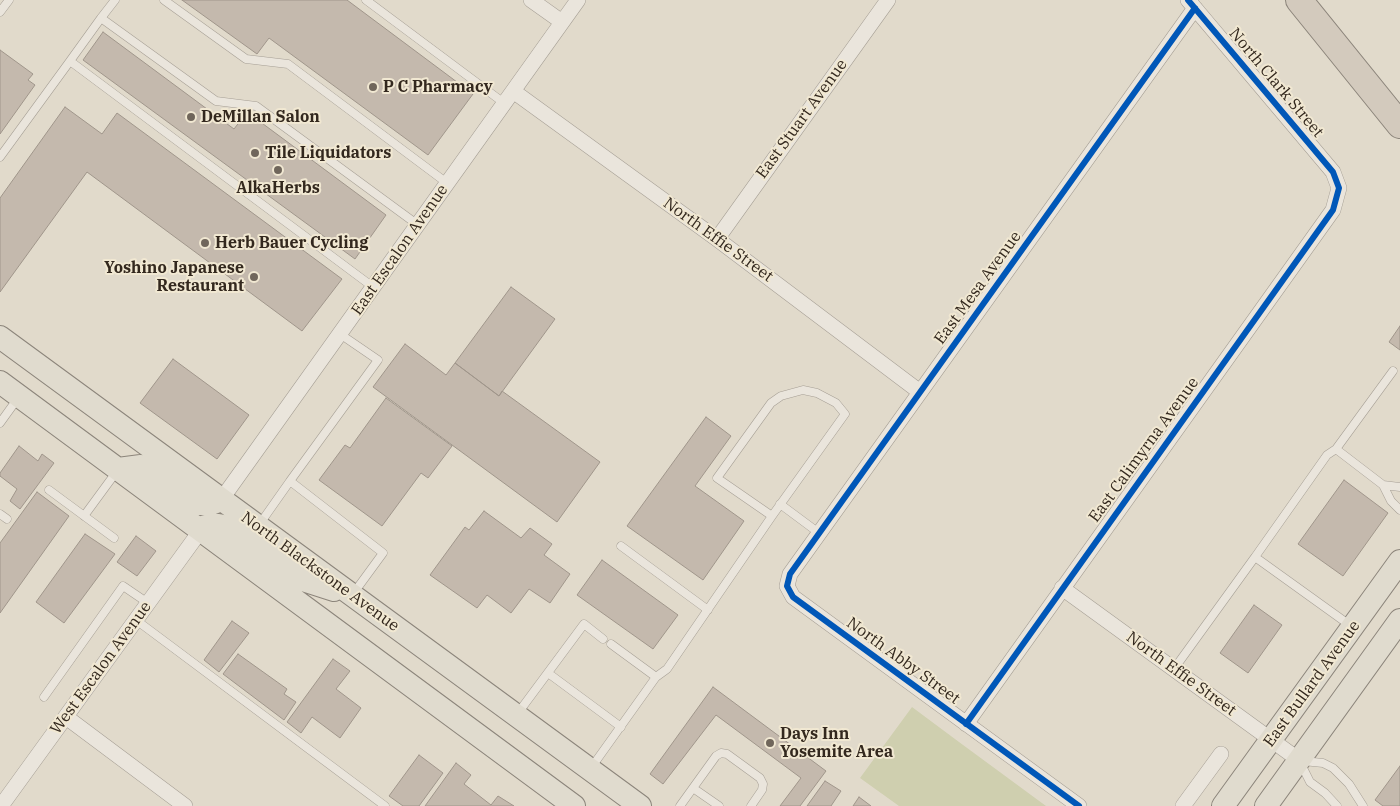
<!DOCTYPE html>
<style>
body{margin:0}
canvas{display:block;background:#e1dacb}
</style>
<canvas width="1400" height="806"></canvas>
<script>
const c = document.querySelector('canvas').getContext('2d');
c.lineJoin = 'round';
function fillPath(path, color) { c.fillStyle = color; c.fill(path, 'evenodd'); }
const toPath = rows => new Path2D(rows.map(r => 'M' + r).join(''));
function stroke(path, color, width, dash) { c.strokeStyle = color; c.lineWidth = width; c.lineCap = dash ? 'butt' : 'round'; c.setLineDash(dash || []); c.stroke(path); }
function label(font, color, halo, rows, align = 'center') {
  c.font = font + ' "IBM Plex Serif",serif'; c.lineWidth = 4; c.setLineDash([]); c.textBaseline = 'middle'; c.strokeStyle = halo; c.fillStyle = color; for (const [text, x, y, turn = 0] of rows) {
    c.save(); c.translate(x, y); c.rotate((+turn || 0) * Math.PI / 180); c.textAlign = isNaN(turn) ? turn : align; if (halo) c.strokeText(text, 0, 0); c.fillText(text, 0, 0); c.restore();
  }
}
fillPath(toPath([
 [912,707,959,742,1046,806,899,806,860,778]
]), '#cfcfaf');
const building = toPath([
 [182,0,347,0,473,94,428,155,269,38,257,54,182,0],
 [103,32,234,129,247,112,386,215,355,259,83,60,103,32],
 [0,50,33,74,28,80,35,85,0,134,0,50],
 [65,107,102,134,117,113,342,279,302,331,87,172,0,292,0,198,65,107],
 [511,287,555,319,499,396,455,363,511,287],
 [1400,326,1400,350,1389,342,1400,326],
 [405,344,446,375,455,363,499,396,502,391,600,462,557,522,373,387,405,344],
 [173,359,249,415,217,459,140,403,173,359],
 [386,398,452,446,428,478,421,473,382,526,319,480,345,445,350,448,386,398],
 [706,417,731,436,695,486,744,521,703,580,627,526,706,417],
 [19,446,38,461,42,454,54,463,20,509,10,501,17,489,0,476,0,473,19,446],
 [1344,480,1388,513,1343,576,1298,544,1344,480],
 [37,492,69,516,0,613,0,543,37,492],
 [484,511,521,538,530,528,552,544,544,555,570,574,550,603,529,589,511,613,487,595,477,608,430,575,465,527,469,530,484,511],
 [85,534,115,554,64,623,36,602,85,534],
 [136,536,156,551,137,576,117,562,136,536],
 [602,560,678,615,653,649,577,595,602,560],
 [1254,605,1282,625,1248,673,1220,653,1254,605],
 [232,621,249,633,219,672,204,660,232,621],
 [238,654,287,689,284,694,296,702,284,720,223,674,238,654],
 [333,659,350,671,336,689,361,708,340,738,312,717,301,733,287,722,333,659],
 [713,687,826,771,800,806,780,806,801,778,716,715,663,784,650,774,713,687],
 [419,755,443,773,419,806,403,806,389,796,419,755],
 [456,763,471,775,464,784,491,805,498,796,514,806,425,806,456,763],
 [1400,766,1400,806,1383,806,1375,800,1400,766],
 [825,781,841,791,831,806,807,806,825,781],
 [859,797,871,806,853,806,859,797]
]);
fillPath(building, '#c4b9ad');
stroke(building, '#a0968b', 1);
const lane = toPath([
 [115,0,101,18,216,101,256,106,418,225],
 [164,0,246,59,288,64,447,183],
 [366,0,504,103],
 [0,12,9,0],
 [70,61,101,18],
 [0,157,70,61,373,287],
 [340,334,378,360,290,481,383,553,353,594],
 [0,423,18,398],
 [1336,449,1393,371],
 [1383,485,1400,487],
 [49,490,114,538],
 [780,504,819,533],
 [0,514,7,519],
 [84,516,117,471],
 [259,525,290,481],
 [621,546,708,610],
 [1255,557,1327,455,1336,449,1383,485,1391,501,1400,510],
 [136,620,385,806],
 [1174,669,1255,557,1351,626],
 [548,673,621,727],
 [656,677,667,669,772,516,845,414,836,403,817,393,803,390,781,396,771,403,717,478,772,516],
 [44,697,123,586,148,603],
 [518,713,584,624,603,639],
 [1303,761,1323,763,1333,768,1349,784,1363,806],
 [1301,764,1310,782,1325,793,1337,806],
 [591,768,656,677,611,644],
 [693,788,719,806],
 [680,806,716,756,721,753,727,754,760,778,763,784,762,790,751,806]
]);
const street = toPath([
 [531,0,562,22],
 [513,91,717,239,920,392],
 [717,239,888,0],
 [221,500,578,0],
 [1062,588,1299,760],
 [66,717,185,806],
 [966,724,1333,210,1339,188,1333,172,1188,0],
 [1,806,201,530],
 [1079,806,793,597,787,586,790,574,1195,8],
 [1183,806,1221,754]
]);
const primary = toPath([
 [0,337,640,806],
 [0,382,574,806],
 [118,469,141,466,189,500,197,504,211,504,221,500],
 [201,530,205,526,211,525,219,525,233,529,303,580,334,590],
 [1223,806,1400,561],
 [1266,806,1400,620]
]);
const highway = toPath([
 [1299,0,1400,125]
]);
stroke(lane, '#a69f95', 9);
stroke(street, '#a69f95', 16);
stroke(primary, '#8c857b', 24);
stroke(highway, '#8c857b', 28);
stroke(lane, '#eae5dc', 8);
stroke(street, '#eae5dc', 15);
stroke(primary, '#e0dbce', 22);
stroke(highway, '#d3cabd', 26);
stroke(toPath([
 [966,724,1333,210,1339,188,1333,172,1188,0],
 [1079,806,793,597,787,586,790,574,1195,8]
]), '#0057b8', 6);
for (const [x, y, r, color] of [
 [373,87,5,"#70665b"],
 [191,117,5,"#70665b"],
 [255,153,5,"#70665b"],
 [278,170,5,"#70665b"],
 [205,243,5,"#70665b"],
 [254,277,5,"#70665b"],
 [770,743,5,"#70665b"]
]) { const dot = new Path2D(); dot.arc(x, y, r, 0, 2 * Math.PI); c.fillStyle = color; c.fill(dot); stroke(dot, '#f1e8d2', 2); }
label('16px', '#33281e', '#f1e8d2', [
 ["North Clark Street",1276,83,50],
 ["East Stuart Avenue",802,119,-54],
 ["North Effie Street",718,240,36],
 ["East Escalon Avenue",400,250,-55],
 ["East Mesa Avenue",978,288,-54],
 ["East Calimyrna Avenue",1144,450,-54],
 ["North Blackstone Avenue",320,572,36],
 ["North Abby Street",903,661,36],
 ["West Escalon Avenue",101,668,-54],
 ["North Effie Street",1181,674,36],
 ["East Bullard Avenue",1312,684,-54]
]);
label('bold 16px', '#33281e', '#f1e8d2', [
 ["P C Pharmacy",383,87],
 ["DeMillan Salon",201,117],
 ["Tile Liquidators",265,153],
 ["AlkaHerbs",278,188,"center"],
 ["Herb Bauer Cycling",215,243],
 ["Yoshino Japanese",244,268,"right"],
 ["Restaurant",244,286,"right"],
 ["Days Inn",780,734],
 ["Yosemite Area",780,752]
], 'left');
</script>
